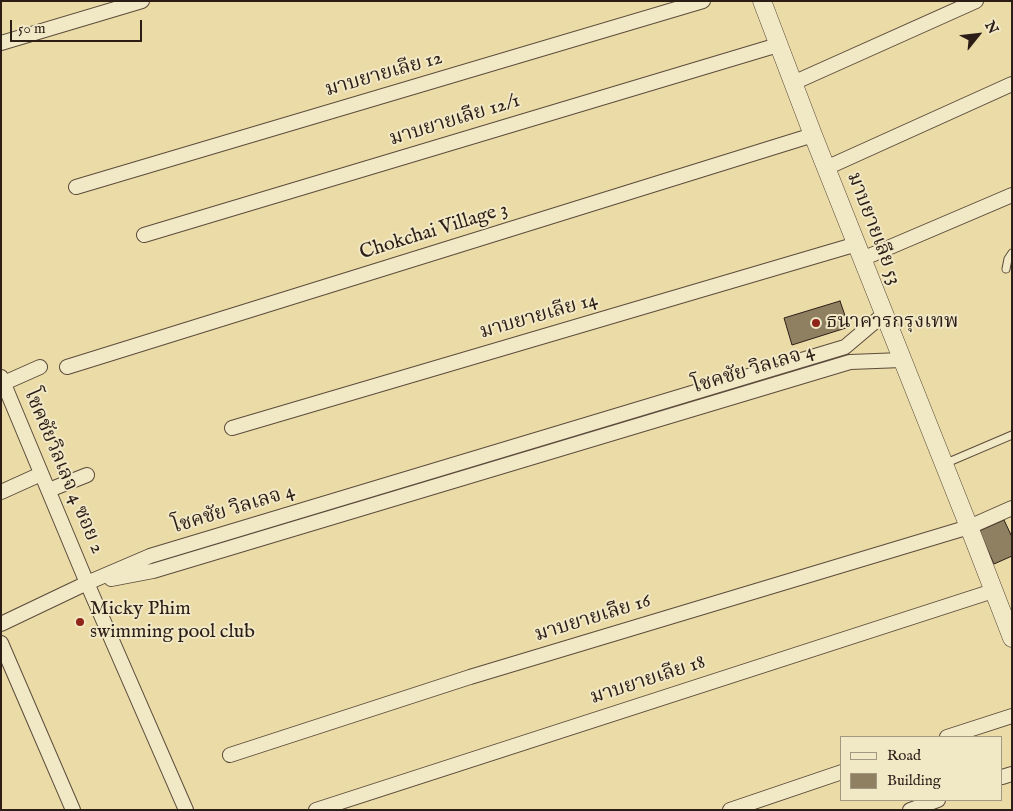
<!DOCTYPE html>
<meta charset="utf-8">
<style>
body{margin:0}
#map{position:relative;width:1013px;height:811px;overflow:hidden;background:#eadba7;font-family:"IM FELL English",serif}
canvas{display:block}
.frame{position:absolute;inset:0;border:2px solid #2c1d17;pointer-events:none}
.legend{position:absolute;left:840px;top:736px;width:162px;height:65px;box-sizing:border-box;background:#f1e8c6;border:1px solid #a29780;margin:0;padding:6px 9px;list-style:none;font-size:15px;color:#2c1d17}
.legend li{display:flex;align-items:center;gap:10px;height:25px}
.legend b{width:25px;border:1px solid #a29780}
.north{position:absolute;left:953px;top:10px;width:50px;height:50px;-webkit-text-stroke:4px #f1e8c6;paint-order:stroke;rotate:61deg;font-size:14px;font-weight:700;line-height:20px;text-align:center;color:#2c1d17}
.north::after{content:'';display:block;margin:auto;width:18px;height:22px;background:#2c1d17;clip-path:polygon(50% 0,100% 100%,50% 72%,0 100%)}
.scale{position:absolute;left:10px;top:20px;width:132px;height:22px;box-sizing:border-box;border:2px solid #2c1d17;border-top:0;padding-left:6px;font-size:15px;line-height:18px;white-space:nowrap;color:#2c1d17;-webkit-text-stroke:4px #f1e8c6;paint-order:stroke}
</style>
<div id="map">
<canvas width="1013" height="811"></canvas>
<div class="frame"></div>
<ul class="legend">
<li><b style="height:6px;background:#f1e8c6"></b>Road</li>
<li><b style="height:14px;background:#8f8062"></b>Building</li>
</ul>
<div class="north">N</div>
<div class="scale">50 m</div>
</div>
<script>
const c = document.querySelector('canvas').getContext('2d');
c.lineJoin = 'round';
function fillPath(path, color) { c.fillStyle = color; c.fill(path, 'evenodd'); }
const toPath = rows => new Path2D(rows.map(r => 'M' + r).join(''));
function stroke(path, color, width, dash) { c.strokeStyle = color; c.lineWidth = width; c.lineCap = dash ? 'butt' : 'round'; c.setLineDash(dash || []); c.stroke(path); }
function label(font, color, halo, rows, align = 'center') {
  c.font = font + ' "IM FELL English","Noto Serif Thai",serif'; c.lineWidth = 4; c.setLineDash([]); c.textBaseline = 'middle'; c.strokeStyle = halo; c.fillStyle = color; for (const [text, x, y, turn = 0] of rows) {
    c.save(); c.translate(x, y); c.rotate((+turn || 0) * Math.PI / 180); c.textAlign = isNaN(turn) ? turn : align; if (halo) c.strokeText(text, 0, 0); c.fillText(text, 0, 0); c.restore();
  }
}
const building = toPath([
 [840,301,849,327,792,345,784,318,840,301],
 [1004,520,1012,537,1012,556,994,564,979,531,1004,520]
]);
fillPath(building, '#8f8062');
stroke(building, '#2c1d17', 1);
const service = toPath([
 [1006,269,1008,259,1012,253],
 [944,464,1012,435]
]);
const minor = toPath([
 [1,43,142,1],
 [793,83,976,1],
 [826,168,1012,84],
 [76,187,703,1],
 [144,235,778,45],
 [862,259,1012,195],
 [67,367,813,135],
 [1,377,87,583,186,810],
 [4,383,40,367],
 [232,428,857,244],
 [49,490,87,475],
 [1,492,41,474],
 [111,579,153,571,850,362,902,360],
 [1,624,87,583,150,556,845,347,884,314],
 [1,643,73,810],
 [947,737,1012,716],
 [230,755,470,677,969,527,1012,508],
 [1002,777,1012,774],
 [316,810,993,591],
 [730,810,842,772],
 [910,810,938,800]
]);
const tertiary = toPath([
 [762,1,813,135,969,527,1012,638]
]);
stroke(service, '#5c4c3b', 9);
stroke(minor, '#5c4c3b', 16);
stroke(tertiary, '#5c4c3b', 19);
stroke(service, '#f1e8c6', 7);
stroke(minor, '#f1e8c6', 14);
stroke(tertiary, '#f1e8c6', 18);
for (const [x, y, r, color] of [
 [816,323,5,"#8f2418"],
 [80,622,5,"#8f2418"]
]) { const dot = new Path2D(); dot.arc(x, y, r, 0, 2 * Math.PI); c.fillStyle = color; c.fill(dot); stroke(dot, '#f1e8c6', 2); }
label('20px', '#2c1d17', '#f1e8c6', [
 ["มาบยายเลีย 12",384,75,-16],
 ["มาบยายเลีย 12/1",455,121,-17],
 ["มาบยายเลีย 53",873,229,69],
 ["Chokchai Village 3",434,232,-17],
 ["มาบยายเลีย 14",539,317,-16],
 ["โชคชัย วิลเลจ 4",754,370,-17],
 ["โชคชัยวิลเลจ 4 ซอย 2",63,472,67],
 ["โชคชัย วิลเลจ 4",234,510,-17],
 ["มาบยายเลีย 16",593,619,-17],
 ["มาบยายเลีย 18",648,681,-18]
]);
label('20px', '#2c1d17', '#f1e8c6', [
 ["ธนาคารกรุงเทพ",826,323],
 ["Micky Phim",90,610],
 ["swimming pool club",90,633]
], 'left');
</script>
